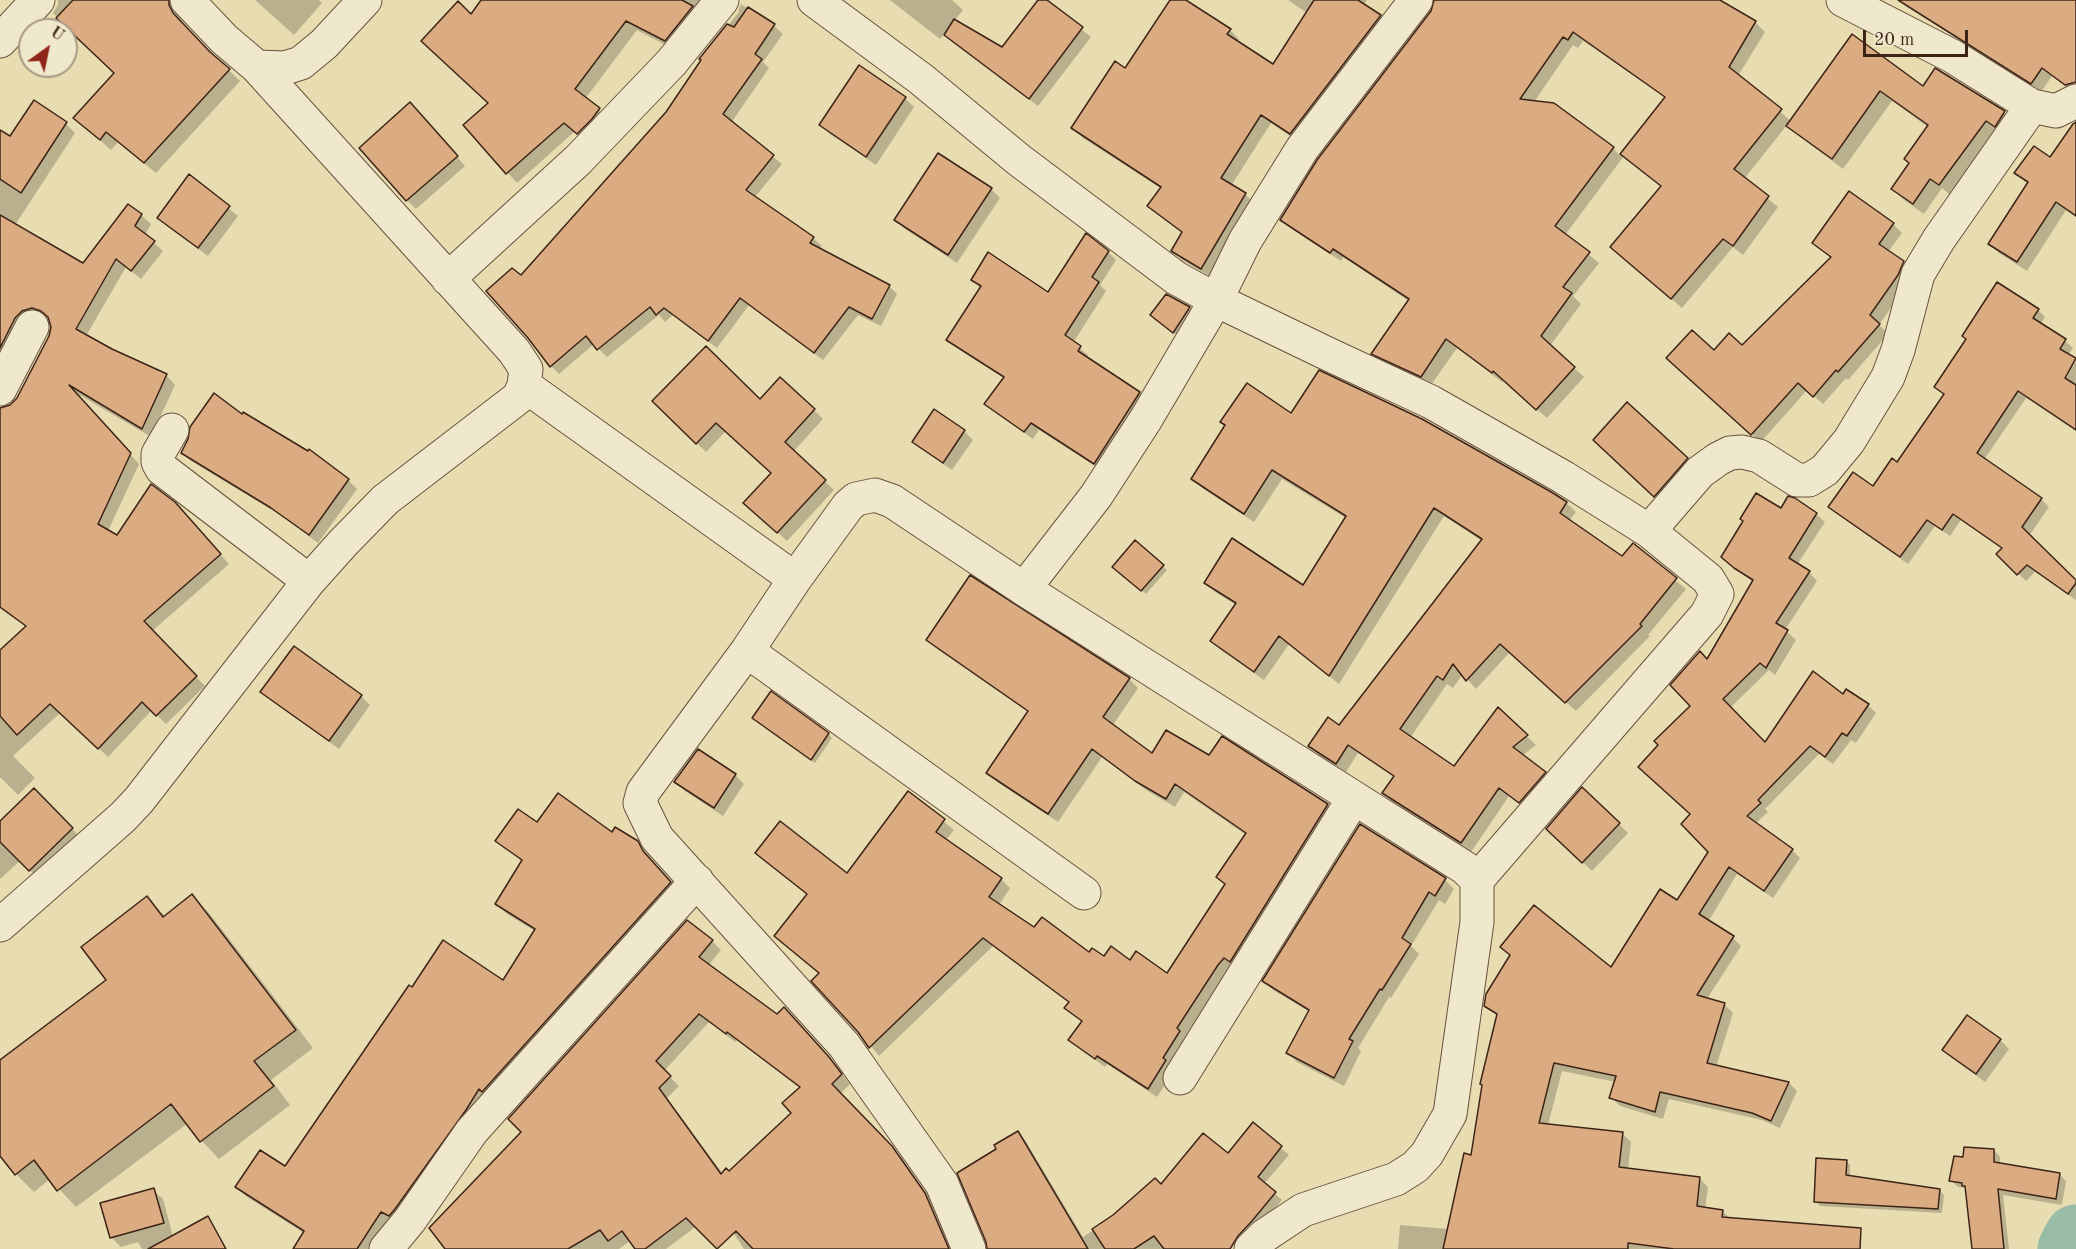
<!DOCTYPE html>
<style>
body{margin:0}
#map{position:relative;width:2076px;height:1249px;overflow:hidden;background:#e8dcb1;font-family:"Old Standard TT",serif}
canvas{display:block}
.north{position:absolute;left:18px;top:18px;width:60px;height:60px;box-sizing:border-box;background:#f0e8cc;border:2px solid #a89a84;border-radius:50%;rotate:33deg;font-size:16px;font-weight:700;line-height:24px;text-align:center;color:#3d2417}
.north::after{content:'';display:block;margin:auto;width:21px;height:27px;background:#8f2418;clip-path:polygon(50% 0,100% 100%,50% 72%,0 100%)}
.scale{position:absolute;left:1863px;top:30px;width:105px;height:27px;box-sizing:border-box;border:3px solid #3d2417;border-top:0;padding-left:8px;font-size:18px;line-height:21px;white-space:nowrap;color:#3d2417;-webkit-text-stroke:4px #f0e8cc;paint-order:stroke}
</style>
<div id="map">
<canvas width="2076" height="1249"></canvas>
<div class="north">U</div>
<div class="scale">20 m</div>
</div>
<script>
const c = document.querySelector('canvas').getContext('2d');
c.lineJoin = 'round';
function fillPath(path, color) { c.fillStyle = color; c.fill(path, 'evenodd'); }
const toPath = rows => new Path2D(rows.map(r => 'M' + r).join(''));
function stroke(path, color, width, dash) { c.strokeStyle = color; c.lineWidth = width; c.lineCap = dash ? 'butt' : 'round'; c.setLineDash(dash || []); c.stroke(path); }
fillPath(toPath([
 [58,0,168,0,177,9,184,26,240,81,156,173,118,142,111,150,75,118,116,73,53,13,58,5],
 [255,0,319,0,322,3,294,35],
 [483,0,716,0,675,50,637,30,585,99,609,119,588,143,574,132,517,183,465,125,490,104,472,16],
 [890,0,952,0,963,10,954,21,1003,49,1039,1,1038,0,1044,0,1091,37,1038,106,954,43,945,33,940,39],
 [1171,0,1184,0,1230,30,1239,39,1237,42,1273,66,1307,13,1288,0,1367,0,1364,5,1380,16,1390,26,1300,143,1271,123,1231,186,1245,194,1255,204,1211,277,1182,260,1173,250,1183,233,1149,206,1162,189,1083,138,1073,128,1126,70],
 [1435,0,1718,0,1755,22,1765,32,1738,76,1791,121,1852,36,1924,88,1936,70,2004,113,2015,123,1950,195,1942,188,1924,214,1904,200,1893,189,1910,164,1928,127,1892,101,1843,169,1799,136,1787,125,1744,179,1778,207,1743,255,1733,247,1682,308,1622,256,1662,187,1624,156,1565,235,1599,263,1573,296,1581,304,1550,346,1584,377,1547,418,1503,380,1502,382,1457,348,1431,385,1383,363,1373,353,1409,301,1343,257,1341,261,1292,229,1282,219,1433,12],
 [1583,41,1666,98,1620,156,1613,148,1534,102,1573,45,1578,48],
 [1899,0,2076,0,2076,94,2052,76,2041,92,1907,7],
 [741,4,774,26,783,34,763,62,769,68,731,123,782,164,755,197,813,238,822,246,819,250,889,286,897,294,881,326,858,315,823,360,749,305,717,348,673,315,665,322,659,315,607,357,594,344,559,374,551,366,521,278,667,113,702,61,701,59,738,13],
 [860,67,905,98,914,107,876,165,830,134,821,125],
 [34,102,66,124,75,133,15,225,83,265,141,215,151,224,145,235,163,251,141,279,126,267,86,336,111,350,166,375,175,385,151,437,73,391,139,464,108,531,117,537,184,514,229,564,151,632,205,686,166,724,152,710,108,757,61,712,13,756,35,778,18,795,0,777,0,652,27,627,0,607,0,409,10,406,18,399,50,336,52,325,50,319,41,317,0,375,0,132,10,138],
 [419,113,465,166,416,209,407,200],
 [2076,123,2076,217,2066,210,2027,271,1999,253,1990,243,2028,184,2016,173,2051,159],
 [189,177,238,216,208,256,168,227,159,218],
 [991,189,1000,198,957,263,905,229,896,220],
 [1850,193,1893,224,1902,233,1888,252,1912,272,1907,284,1879,325,1888,334,1848,380,1846,378,1823,404,1807,390,1761,442,1677,367,1714,352,1742,347,1832,259,1814,243],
 [1108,252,1116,260,1100,285,1106,291,1073,343,1088,355,1086,358,1139,393,1147,401,1103,471,1039,430,1033,439,994,411,986,404,1004,378,956,347,948,339,981,289,973,280,1049,294],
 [1166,296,1193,312,1178,336,1156,319],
 [2038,310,2045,317,2040,325,2065,341,2073,348,2068,355,2076,360,2076,431,2026,398,1984,460,2041,499,2049,507,2029,536,2076,582,2076,600,2035,572,2026,581,1998,554,2003,549,1961,520,1950,536,1935,526,1908,564,1837,514,1830,507,1874,488,1897,464,1944,395,1936,387],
 [654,401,760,401,814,410,823,419,793,452,834,490,787,541,754,511,772,473,726,431,706,452],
 [243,416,348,480,357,489,318,543,282,516,191,461,182,452],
 [1292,416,1553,494,1566,503,1576,512,1569,521,1622,558,1633,545,1686,589,1648,635,1650,636,1576,711,1510,652,1476,689,1463,674,1453,688,1447,684,1410,738,1454,768,1498,709,1536,745,1522,756,1554,782,1529,811,1509,796,1471,852,1393,803,1384,793,1395,778,1358,753,1346,772,1319,755,1310,746,1339,727,1482,541,1444,516,1339,684,1289,644,1264,680,1221,650,1212,641,1236,605,1215,592,1206,583,1303,587,1346,518,1282,479,1254,522,1202,488,1192,479],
 [964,431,973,440,952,470,923,450,914,441],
 [1603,448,1687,459,1695,466,1663,503],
 [1781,510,1816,514,1825,522,1797,565,1809,572,1817,581,1785,630,1796,640,1775,675,1769,670,1730,708,1765,745,1843,696,1868,705,1876,713,1856,743,1851,740,1833,764,1819,754,1765,809,1768,812,1755,824,1792,850,1800,858,1773,898,1737,874,1708,922,1733,938,1741,946,1707,999,1724,1004,1733,1013,1716,1067,1789,1083,1797,1091,1780,1128,1762,1120,1669,1099,1663,1119,1620,1106,1611,1097,1616,1082,1562,1071,1548,1125,1623,1134,1631,1142,1628,1170,1700,1179,1708,1187,1705,1209,1723,1211,1731,1220,1843,1249,1398,1249,1400,1225,1449,1229,1472,1157,1498,1016,1486,1005,1611,970,1677,902,1710,852,1692,815,1693,706,1708,661,1753,582,1731,565],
 [1163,566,1167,570,1146,594,1118,571],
 [928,640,1129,679,1138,688,1113,725,1153,755,1209,757,1327,805,1337,814,1185,1038,1189,1041,1174,1071,1157,1097,1107,1064,1105,1067,1080,1049,1070,1040,1083,1022,1066,1008,1070,1003,993,946,879,1056,859,1031,821,974,808,895,757,853,847,875,909,793,954,830,946,840,1001,879,1010,888,999,905,1035,929,1089,954,1130,962,1168,975,1226,885,1218,877,1246,835,1184,792,1175,807,1146,790,1102,757,1058,822,997,782,988,773,1028,712,937,649],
 [294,648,361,696,370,705,339,749,271,700,262,691],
 [754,718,828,734,832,738,815,763],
 [698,751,735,775,744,784,723,816,685,791,676,782],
 [1582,789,1628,833,1592,871,1548,828],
 [34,790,81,838,39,879,20,861,0,879,0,823],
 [537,824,613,834,637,842,680,892,373,1249,295,1249,304,1233,247,1197,237,1187,285,1168,412,989,503,983,535,931,507,914,497,904,523,862,497,841],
 [1361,826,1445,880,1454,889,1445,904,1439,900,1411,946,1419,954,1391,998,1389,997,1358,1048,1361,1051,1344,1086,1297,1062,1288,1053,1310,1012,1273,990,1264,981],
 [192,896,210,914,313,1048,271,1080,290,1105,219,1159,202,1141,188,1123,76,1207,50,1179,34,1192,16,1174,0,1153,0,1062,108,980,147,898,166,917],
 [712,941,721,950,708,966,777,1016,793,1018,838,1068,850,1084,840,1094,901,1157,934,1204,953,1249,744,1249,721,1214,698,1225,666,1249,637,1249,631,1240,619,1249,447,1249],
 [709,1022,735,1042,737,1040,801,1089,794,1113,729,1173,723,1174,667,1098,679,1086,664,1071],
 [2000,1040,2009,1049,1985,1082,1953,1059,1944,1050],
 [1253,1124,1289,1155,1264,1184,1282,1200,1251,1237,1244,1232,1221,1249,1001,1249,998,1150,1017,1132,1025,1140,1083,1237,1161,1186,1228,1155],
 [1994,1150,2000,1157,2000,1165,2059,1174,2066,1181,2062,1205,2003,1195,2009,1249,1974,1249,1966,1188,1958,1187,1951,1180,1964,1159],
 [1846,1161,1850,1165,1850,1177,1939,1190,1944,1195,1942,1213,1820,1206,1815,1201],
 [153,1190,163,1199,173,1237,216,1249,142,1249,138,1242,121,1247,112,1238,102,1204]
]), '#0003');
stroke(toPath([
 [2069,1249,2076,1236]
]), '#98bca6', 63);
const building = toPath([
 [73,0,169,0,169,5,173,13,210,52,230,69,144,163,106,132,100,140,73,118,114,73,56,18,73,0],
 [481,0,682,0,693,6,665,41,626,21,575,89,600,108,592,119,577,134,564,123,506,174,463,125,488,103,421,41,458,1,471,14,481,0],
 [1038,0,1047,0,1083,27,1029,99,944,35,954,19,1002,47,1038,0],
 [1170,0,1186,0,1231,29,1227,34,1273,64,1314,0,1358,0,1381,15,1290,134,1261,115,1221,178,1246,193,1201,269,1171,251,1182,232,1147,206,1161,187,1071,128,1115,61,1125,68,1170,0],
 [1434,0,1720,0,1756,21,1729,67,1782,109,1734,169,1769,196,1733,246,1723,239,1671,299,1610,247,1661,186,1620,154,1665,97,1573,32,1568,40,1563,37,1520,99,1554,103,1614,147,1555,226,1590,252,1563,287,1572,293,1541,336,1575,367,1536,410,1493,371,1492,373,1446,339,1421,377,1371,354,1409,299,1333,249,1330,253,1280,220,1317,160,1431,11,1434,0],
 [1898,0,2076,0,2076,82,2065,85,2042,68,2031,84,1898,0],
 [748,7,775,24,755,54,762,59,723,114,774,155,746,190,814,237,810,243,890,285,872,319,849,307,814,353,740,298,708,341,664,308,656,315,650,307,597,350,586,336,550,367,528,338,486,291,512,268,521,275,666,112,701,60,699,59,727,24,734,27,748,7],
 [1852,34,1923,86,1935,68,2005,111,1995,127,1986,121,1939,185,1930,179,1913,204,1891,189,1909,163,1904,159,1928,125,1880,91,1832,159,1786,126,1852,34],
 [859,65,906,97,866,157,819,125,859,65],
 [34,100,67,122,21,193,0,179,0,130,10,136,34,100],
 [410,102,458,156,406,201,359,148,410,102],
 [2076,122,2076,216,2056,202,2017,262,1988,244,2028,182,2014,173,2034,146,2050,157,2073,124,2076,122],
 [938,153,992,188,948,255,894,220,938,153],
 [189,174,230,206,198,248,157,218,189,174],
 [1849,191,1894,223,1879,244,1904,261,1898,275,1870,315,1880,324,1838,372,1836,370,1813,397,1798,383,1751,435,1666,358,1692,330,1714,350,1729,333,1742,345,1831,257,1812,243,1849,191],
 [128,204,142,214,135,226,155,241,131,271,116,259,76,329,112,349,167,374,142,429,69,385,131,453,98,524,117,535,151,484,175,502,221,554,144,621,197,676,156,716,142,702,98,749,50,704,17,735,0,716,0,650,26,626,0,607,0,408,10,405,17,398,49,336,51,327,48,317,41,311,32,308,22,311,15,318,0,348,0,215,83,263,128,204],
 [1086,233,1109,251,1092,277,1099,282,1065,335,1081,346,1078,351,1140,392,1094,464,1031,423,1024,432,984,404,1004,377,946,340,981,286,971,280,988,252,1048,292,1086,233],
 [1997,282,2039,309,2033,318,2066,339,2060,349,2076,358,2065,378,2076,385,2076,430,2018,391,1977,453,2042,498,2022,527,2076,580,2076,583,2068,594,2027,565,2017,575,1996,554,2002,548,1953,514,1942,530,1927,520,1900,557,1828,507,1853,472,1873,486,1892,458,1897,462,1944,394,1934,387,1966,339,1962,336,1997,282],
 [1166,294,1190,307,1173,333,1150,315,1166,294],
 [706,346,760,399,780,377,815,409,785,442,826,480,777,533,743,503,771,473,716,423,696,444,652,401,706,346],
 [1319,370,1422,419,1553,493,1567,502,1560,513,1622,556,1633,543,1677,578,1640,624,1642,626,1565,703,1500,644,1466,681,1453,664,1443,680,1437,676,1400,729,1454,766,1498,707,1528,735,1513,747,1546,772,1519,803,1499,788,1461,843,1382,793,1394,776,1348,745,1336,764,1308,746,1328,717,1339,725,1482,539,1434,508,1329,676,1279,636,1254,672,1210,641,1236,603,1204,583,1232,538,1303,585,1346,516,1272,470,1244,514,1191,479,1225,425,1220,422,1247,383,1291,413,1319,370],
 [214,393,242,414,243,412,308,451,309,449,349,479,309,535,271,508,181,453,188,439,190,427,214,393],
 [1627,402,1688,458,1654,497,1593,440,1627,402],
 [934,409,965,430,943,463,912,442,934,409],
 [1756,493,1781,508,1788,496,1795,498,1817,513,1789,558,1810,571,1776,623,1788,630,1766,668,1760,663,1723,699,1765,742,1813,671,1843,694,1846,689,1869,704,1847,736,1842,733,1825,757,1810,746,1758,800,1761,803,1747,816,1793,849,1764,891,1729,867,1699,914,1734,936,1697,995,1725,1003,1707,1063,1789,1082,1771,1121,1752,1113,1660,1092,1655,1112,1609,1098,1616,1076,1554,1063,1539,1123,1623,1132,1619,1167,1700,1177,1697,1206,1723,1210,1722,1217,1861,1228,1860,1249,1674,1249,1628,1243,1628,1249,1443,1249,1464,1153,1471,1155,1482,1085,1480,1084,1497,1014,1484,1006,1486,994,1510,955,1500,947,1534,905,1611,967,1660,889,1677,900,1708,852,1681,824,1690,814,1638,767,1658,745,1654,741,1690,706,1670,685,1700,651,1707,659,1753,580,1734,568,1721,557,1743,521,1740,519,1756,493],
 [1135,540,1164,565,1141,591,1112,567,1135,540],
 [970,575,1130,678,1103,717,1152,753,1166,730,1209,755,1222,736,1328,804,1230,962,1224,958,1218,965,1177,1028,1180,1031,1163,1058,1166,1060,1148,1089,1097,1056,1095,1059,1068,1040,1082,1021,1064,1008,1069,1002,983,938,869,1048,858,1032,811,981,819,973,774,936,807,894,755,853,780,821,847,873,908,791,945,819,936,832,1002,878,989,897,1034,927,1042,917,1089,952,1092,948,1104,956,1111,946,1130,960,1136,951,1167,973,1225,884,1216,877,1246,833,1175,784,1166,799,1135,781,1092,749,1048,814,986,773,1028,711,926,640,970,575],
 [294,646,362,695,329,741,260,692,294,646],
 [771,691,829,733,811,760,752,718,771,691],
 [698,749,736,774,714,808,674,782,698,749],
 [1582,787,1620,823,1582,863,1546,829,1582,787],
 [34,788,73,828,29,871,0,842,0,821,34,788],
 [558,793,612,832,615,827,638,841,643,851,671,882,482,1092,479,1089,466,1110,395,1209,389,1216,381,1212,357,1249,293,1249,304,1231,235,1187,260,1150,285,1166,409,985,412,987,443,940,503,980,535,929,495,904,522,860,495,841,518,809,537,822,558,793],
 [1360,824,1446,878,1435,896,1429,892,1402,938,1411,944,1382,990,1380,989,1349,1039,1353,1041,1334,1078,1286,1053,1309,1010,1262,981,1360,824],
 [192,894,296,1030,254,1061,274,1086,200,1142,171,1104,57,1191,34,1160,15,1175,0,1156,0,1060,106,980,81,947,147,896,163,917,192,894],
 [687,920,713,940,699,957,777,1014,784,1007,829,1057,842,1074,832,1084,892,1146,925,1193,949,1249,753,1249,736,1231,717,1249,686,1218,645,1249,635,1249,622,1231,608,1241,600,1230,568,1249,445,1249,429,1228,521,1132,508,1119,687,920],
 [699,1014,726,1034,727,1032,800,1087,782,1103,791,1113,729,1171,726,1168,721,1174,659,1088,671,1076,656,1061,699,1014],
 [1967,1015,2001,1039,1976,1074,1942,1050,1967,1015],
 [1253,1122,1282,1146,1258,1177,1276,1192,1252,1221,1238,1236,1230,1249,1164,1249,1154,1236,1134,1249,1105,1249,1092,1229,1113,1215,1155,1178,1161,1184,1203,1133,1228,1153,1253,1122],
 [1018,1131,1088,1249,987,1249,986,1242,957,1173,996,1149,994,1145,1018,1131],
 [1964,1147,1994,1149,1994,1162,2060,1173,2056,1199,1998,1189,2004,1249,1972,1249,1965,1186,1962,1186,1962,1183,1949,1181,1954,1156,1963,1157,1964,1147],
 [1816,1158,1847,1160,1846,1175,1940,1189,1938,1209,1814,1202,1816,1158],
 [154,1188,164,1223,110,1238,100,1203,154,1188],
 [208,1216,226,1249,148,1249,208,1216]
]);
fillPath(building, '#dbac82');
stroke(building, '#3d2417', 1.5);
const minor = toPath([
 [187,0,224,39,257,67,285,68,301,63,324,44,365,0],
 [814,0,921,79,1019,160,1176,278,1216,300,1328,354,1431,402,1563,477,1649,531,1708,579,1717,594,1707,614,1477,880],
 [0,41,38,0],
 [2032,106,2056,111,2076,101],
 [448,279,578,160,671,63,722,0],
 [524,385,795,579],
 [0,389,32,327],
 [172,430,158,454,158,462,162,469,309,581],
 [1649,531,1700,472,1718,459,1730,453,1742,452,1759,456,1797,480,1809,480,1825,470,1849,441,1888,377,1898,350,1918,274,1939,239,2032,106,1952,56,1843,0],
 [1024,589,1096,496,1146,419,1216,300,1245,241,1302,149,1416,0],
 [747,651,1084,893],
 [0,925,123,817,139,800,309,581,343,543,385,500,519,397,524,385,526,369,514,351,257,67],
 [1180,1078,1354,798],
 [386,1249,410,1220,472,1131,697,881],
 [969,1249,942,1184,844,1045,657,838,640,803,643,792,747,651,795,579,848,506,856,499,875,495,892,501,1024,589,1465,868,1477,880,1477,922,1450,1114,1427,1154,1415,1167,1396,1179,1303,1210,1264,1236,1251,1249]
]);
stroke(minor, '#68523e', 35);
stroke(minor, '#f0e8cc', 33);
</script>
